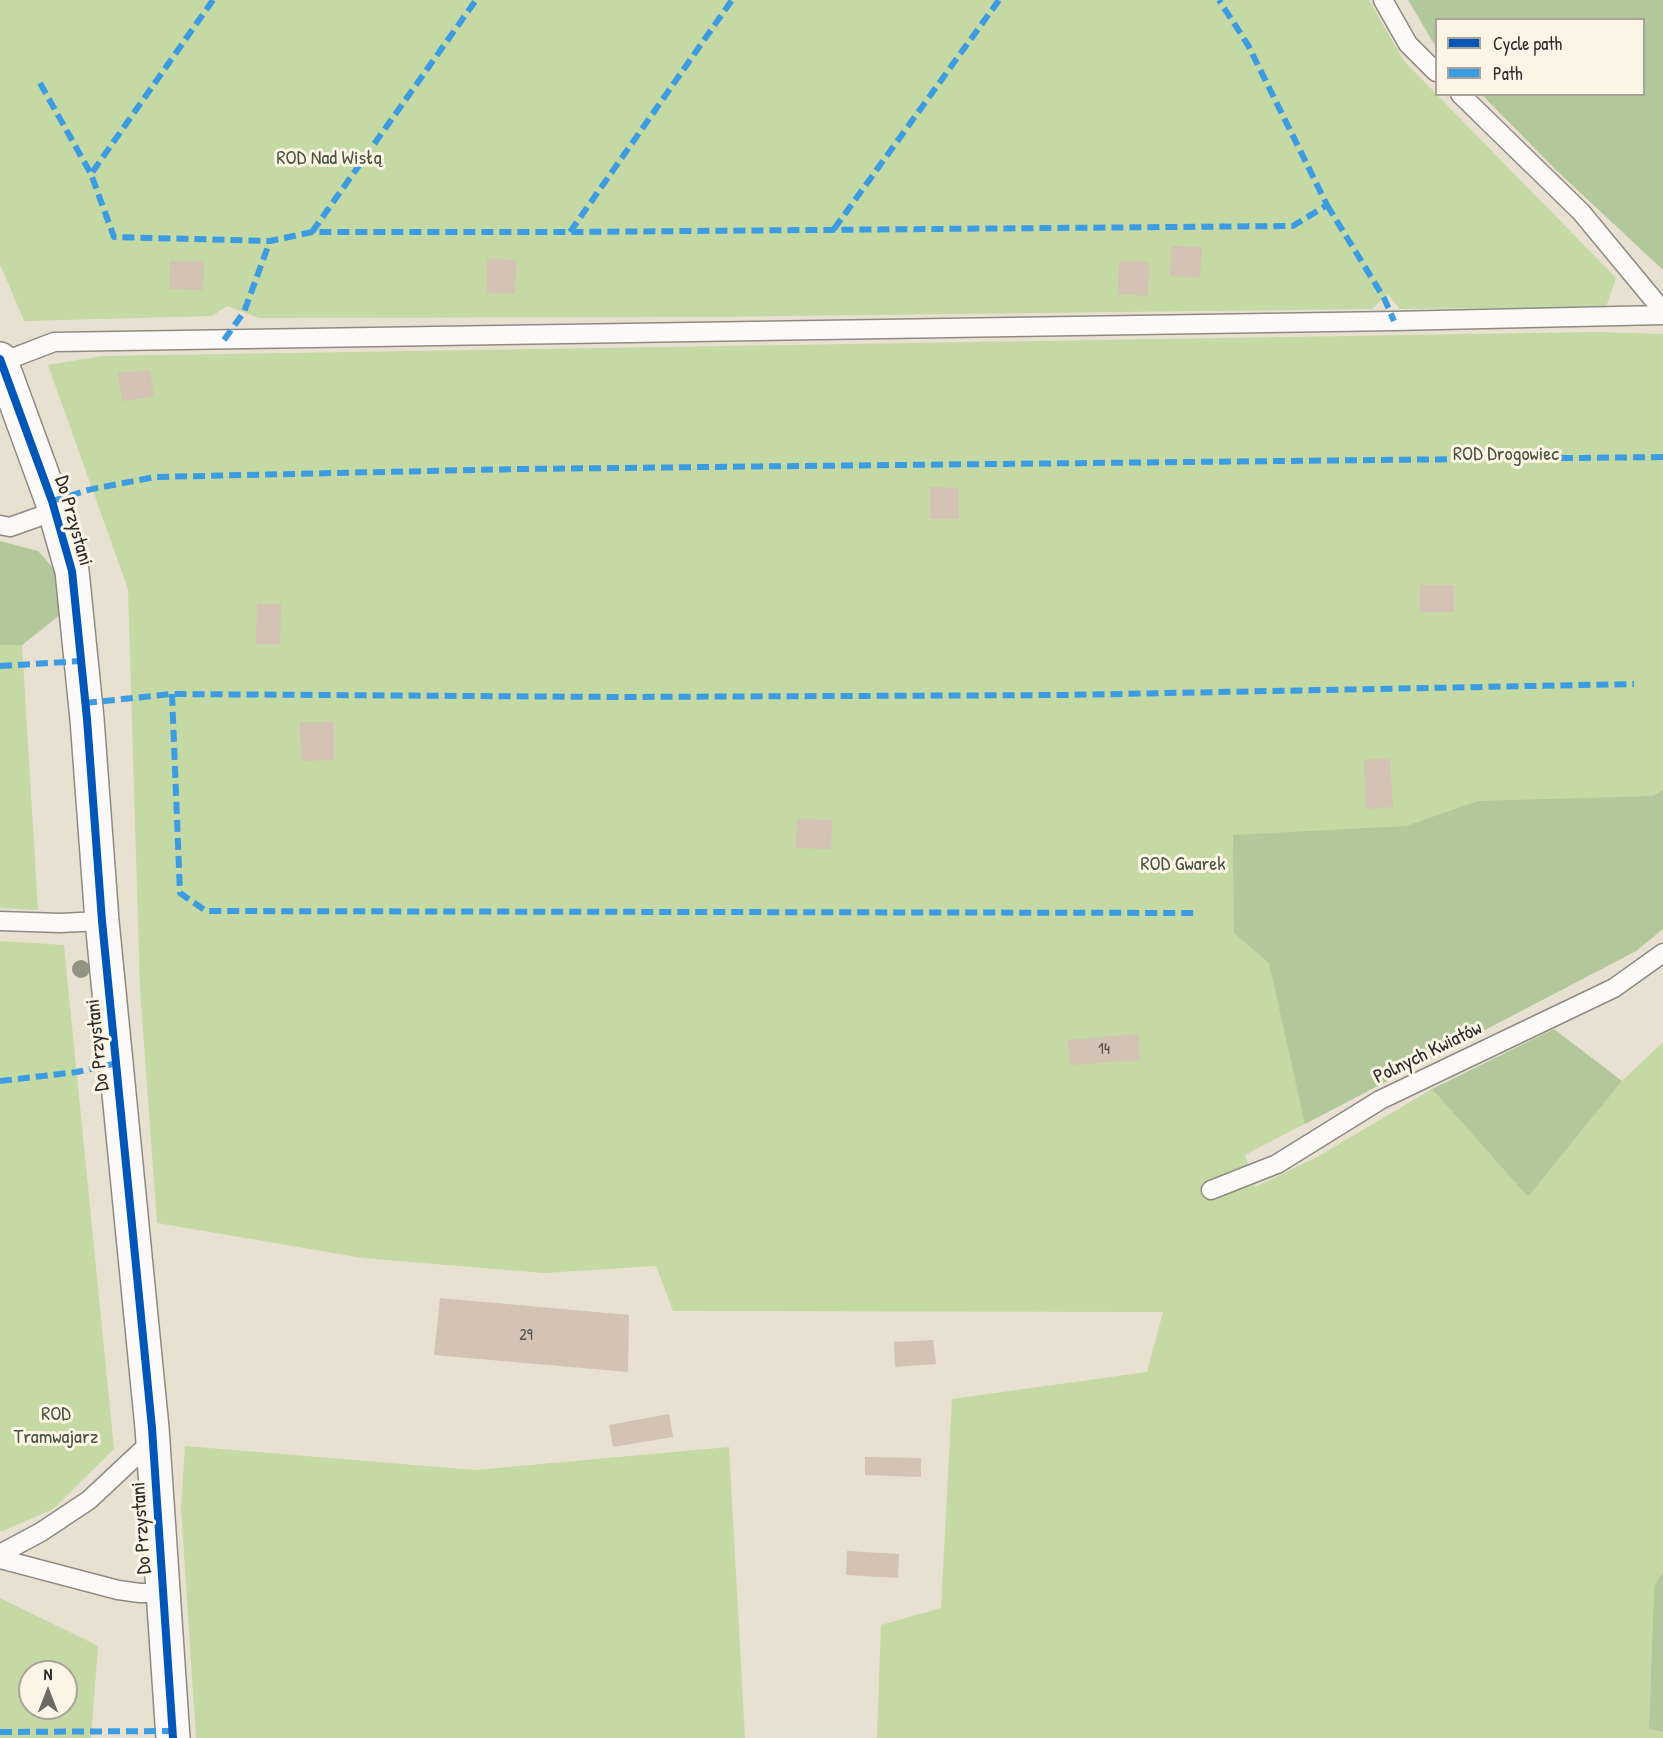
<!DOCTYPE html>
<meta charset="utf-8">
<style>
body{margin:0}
#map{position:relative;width:1663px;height:1738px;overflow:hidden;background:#e8e0d0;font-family:"Patrick Hand",sans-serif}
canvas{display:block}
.legend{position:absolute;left:1435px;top:18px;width:210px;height:78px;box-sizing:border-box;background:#fcf5e5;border:2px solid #a8a49b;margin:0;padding:8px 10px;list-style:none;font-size:18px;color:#2b2b2b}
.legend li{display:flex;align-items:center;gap:12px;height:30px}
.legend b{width:30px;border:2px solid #a8a49b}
.north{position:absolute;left:18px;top:1660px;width:60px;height:60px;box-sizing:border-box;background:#fcf5e5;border:2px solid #a8a49b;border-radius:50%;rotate:0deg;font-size:16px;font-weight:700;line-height:24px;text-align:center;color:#2b2b2b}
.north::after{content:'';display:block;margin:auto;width:21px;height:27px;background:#6d6a65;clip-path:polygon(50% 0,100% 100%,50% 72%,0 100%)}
</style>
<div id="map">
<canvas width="1663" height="1738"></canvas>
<ul class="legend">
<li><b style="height:8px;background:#0057b8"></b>Cycle path</li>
<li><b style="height:8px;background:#3d9ce1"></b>Path</li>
</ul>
<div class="north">N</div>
</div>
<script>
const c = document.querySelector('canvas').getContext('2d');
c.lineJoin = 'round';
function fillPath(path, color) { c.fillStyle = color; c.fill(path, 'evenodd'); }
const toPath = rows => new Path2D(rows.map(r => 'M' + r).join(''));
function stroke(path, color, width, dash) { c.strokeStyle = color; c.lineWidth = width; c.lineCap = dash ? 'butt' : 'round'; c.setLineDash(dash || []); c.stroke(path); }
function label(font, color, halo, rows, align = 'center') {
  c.font = font + ' "Patrick Hand",sans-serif'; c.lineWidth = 6; c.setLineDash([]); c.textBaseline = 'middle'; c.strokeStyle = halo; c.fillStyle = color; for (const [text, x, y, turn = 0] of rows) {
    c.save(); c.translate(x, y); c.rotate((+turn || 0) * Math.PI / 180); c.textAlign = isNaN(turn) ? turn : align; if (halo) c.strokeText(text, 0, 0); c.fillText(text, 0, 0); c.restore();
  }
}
fillPath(toPath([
 [0,0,1369,0,1404,61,1616,278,1606,307,1400,309,1388,294,1372,309,704,317,259,318,227,306,212,316,24,321,0,264],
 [1597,332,1663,334,1663,929,1636,951,1245,1155,1255,1187,1317,1157,1432,1089,1528,1197,1622,1081,1663,1042,1663,1572,1654,1586,1649,1729,1663,1732,1663,1738,877,1738,881,1625,941,1608,952,1399,1147,1372,1163,1312,673,1311,656,1266,544,1273,363,1258,157,1223,140,989,128,589,48,365,102,356],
 [0,645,22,645,38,910,0,908],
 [0,941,64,945,114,1449,53,1509,3,1531,0,1531],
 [185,1446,475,1470,729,1447,745,1738,196,1738,181,1509],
 [0,1598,98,1646,91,1738,0,1738],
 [30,1672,66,1672,66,1708,30,1708]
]), '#c4d9a3');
fillPath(toPath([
 [1408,0,1663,0,1663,270,1557,171,1482,95,1644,94,1644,20,1436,20,1436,47],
 [0,541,38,551,55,570,60,615,22,645,0,645],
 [1663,790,1663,929,1636,951,1305,1124,1269,963,1234,933,1233,835,1406,826,1478,801,1653,796],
 [1554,1029,1622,1081,1528,1197,1432,1089],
 [1663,1572,1663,1732,1649,1729,1654,1586]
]), '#b2c89a');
fillPath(toPath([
 [1172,246,1202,247,1200,278,1170,276],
 [487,259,516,260,515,294,487,293],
 [170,261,204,261,203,290,169,289],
 [1119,261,1149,262,1148,296,1118,294],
 [150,370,154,397,122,401,118,373],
 [930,487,959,488,959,519,930,519],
 [1420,585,1454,585,1454,612,1420,612],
 [257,604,281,604,280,644,256,644],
 [300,722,334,722,334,760,301,761],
 [1390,758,1393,807,1366,809,1364,760],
 [797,819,832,820,831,849,796,848],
 [1138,1034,1140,1060,1070,1065,1068,1040],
 [440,1298,629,1315,628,1372,434,1355],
 [933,1340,936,1364,895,1367,894,1342],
 [669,1414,673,1437,613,1447,609,1425],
 [865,1457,921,1458,921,1477,865,1475],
 [847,1551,899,1554,898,1578,846,1575]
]), '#d4c2b4');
const service = toPath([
 [1383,0,1408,44,1436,72],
 [1460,94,1581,212,1663,311],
 [2,362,54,342,1394,321,1663,315],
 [0,525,10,527,55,511],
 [0,921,60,923,102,921],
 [1211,1190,1277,1164,1380,1100,1614,988,1663,953],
 [0,1554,41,1532,89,1500,152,1441],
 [0,1559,118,1590,140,1593,163,1593]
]);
const minor = toPath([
 [0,359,52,501,72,571,87,719,102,921,152,1428,173,1738]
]);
stroke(service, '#8f8b83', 21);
stroke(minor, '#8f8b83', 36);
stroke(service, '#fcfaf8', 18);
stroke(minor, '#fcfaf8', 33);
stroke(toPath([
 [213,0,91,174,114,237,270,241,312,232,570,232,1293,226,1327,205,1248,45,1219,0],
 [40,83,91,174],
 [1327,205,1384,298,1394,321],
 [834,229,999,0],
 [312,232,476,0],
 [570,232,732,0],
 [224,340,244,312,270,241],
 [52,501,92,489,155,477,518,469,1663,457],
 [0,666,81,661],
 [172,694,180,893,206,911,1195,913],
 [85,703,172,694,620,697,1066,695,1634,684],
 [0,1081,77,1072,117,1063],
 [0,1732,172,1731]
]), '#3d9ce1', 6, [12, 6]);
stroke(toPath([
 [0,359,52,501,72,571,87,719,102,921,152,1428,173,1738]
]), '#0057b8', 8);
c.fillStyle = '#919481';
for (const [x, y] of [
 [81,969]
]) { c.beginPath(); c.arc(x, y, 9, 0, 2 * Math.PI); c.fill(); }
label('16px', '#55514d', null, [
 ["14",1104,1050],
 ["29",526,1336]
]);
label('20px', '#4a5540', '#fcf5e5', [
 ["ROD Nad Wisłą",329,159],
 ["ROD Drogowiec",1506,455],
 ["ROD Gwarek",1183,865],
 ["ROD",56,1415],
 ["Tramwajarz",56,1438]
]);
label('20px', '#2b2b2b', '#fcf5e5', [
 ["Do Przystani",73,521,74],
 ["Do Przystani",98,1045,-96],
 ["Polnych Kwiatów",1428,1053,-26],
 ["Do Przystani",142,1528,-94]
]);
</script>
